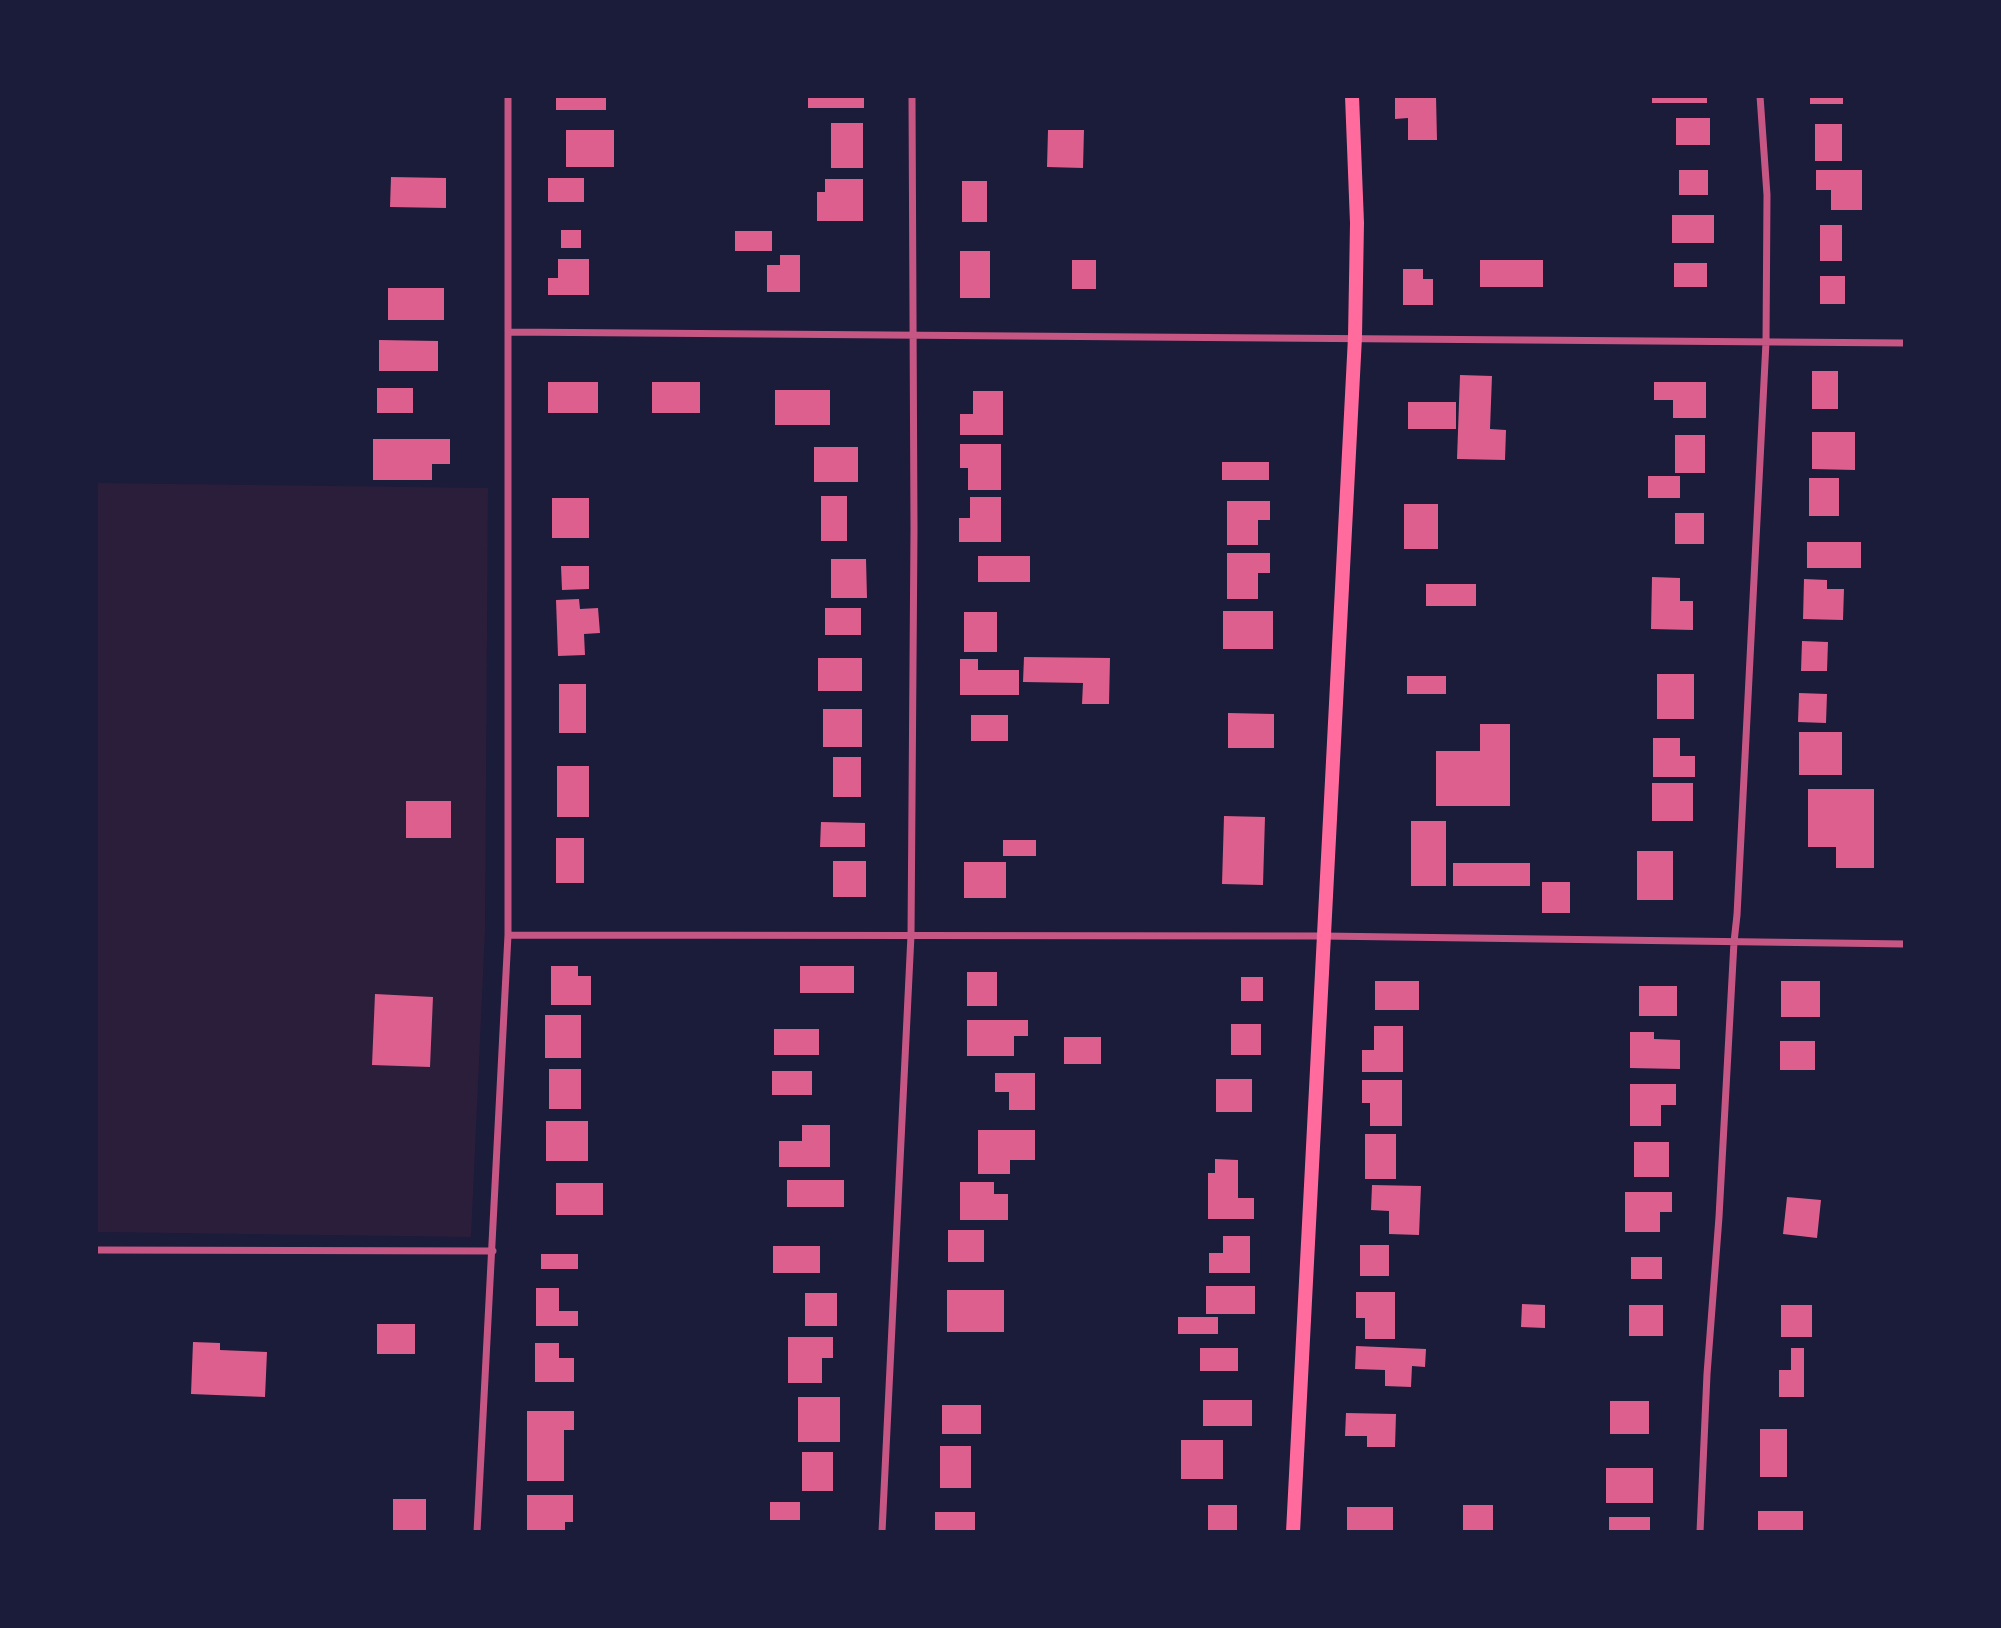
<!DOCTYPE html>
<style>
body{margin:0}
#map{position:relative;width:2001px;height:1628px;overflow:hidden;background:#1b1b3a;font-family:"Noto Sans",sans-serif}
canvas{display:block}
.frame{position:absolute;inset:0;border:98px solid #1b1b3a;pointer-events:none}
</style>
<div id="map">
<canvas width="2001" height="1628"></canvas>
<div class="frame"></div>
</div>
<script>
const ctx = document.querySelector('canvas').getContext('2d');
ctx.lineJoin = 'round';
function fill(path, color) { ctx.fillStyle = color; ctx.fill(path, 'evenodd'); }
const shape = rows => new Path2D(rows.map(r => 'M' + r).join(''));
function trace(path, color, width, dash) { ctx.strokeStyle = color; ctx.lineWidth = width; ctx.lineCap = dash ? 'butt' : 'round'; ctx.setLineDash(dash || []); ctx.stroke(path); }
fill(shape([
 [96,483,488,488,485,931,471,1237,96,1232]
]), '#2a1e3b');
fill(shape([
 [556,96,606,96,606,110,556,110],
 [808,96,864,96,864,108,808,108],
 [1395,96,1436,96,1437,140,1408,140,1408,118,1395,119],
 [1652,96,1707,96,1707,103,1652,103],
 [1810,96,1843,96,1843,104,1810,104],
 [1676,118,1710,118,1710,145,1676,145],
 [831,123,863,123,863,168,831,168],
 [1815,124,1842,124,1842,161,1815,161],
 [566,130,614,130,614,167,566,167],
 [1048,130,1084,130,1083,168,1047,167],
 [1679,170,1708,170,1708,195,1679,195],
 [1816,170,1862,170,1862,210,1831,210,1831,190,1816,190],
 [391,177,446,178,446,208,390,207],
 [548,178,584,178,584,202,548,202],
 [825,179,863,179,863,221,817,221,817,192,825,192],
 [962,181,987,181,987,222,962,222],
 [1672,215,1714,215,1714,243,1672,243],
 [1820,225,1842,225,1842,261,1820,261],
 [561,230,581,230,581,248,561,248],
 [735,231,772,231,772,251,735,251],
 [960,251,990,251,990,298,960,298],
 [780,255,800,255,800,292,767,292,767,265,780,265],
 [558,259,589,259,589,295,548,295,548,278,558,278],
 [1072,260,1096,260,1096,289,1072,289],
 [1480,260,1543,260,1543,287,1480,287],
 [1674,263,1707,263,1707,287,1674,287],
 [1403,269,1423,269,1423,279,1433,279,1433,305,1403,305],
 [1820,276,1845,276,1845,304,1820,304],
 [388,288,444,288,444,320,388,320],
 [379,340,438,341,438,371,379,371],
 [1812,371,1838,371,1838,409,1812,409],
 [1460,375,1492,376,1490,429,1506,430,1505,460,1457,459],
 [548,382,598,382,598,413,548,413],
 [652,382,700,382,700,413,652,413],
 [1654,382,1706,382,1706,418,1673,418,1673,400,1654,400],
 [377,388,413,388,413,413,377,413],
 [775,390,830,390,830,425,775,425],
 [973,391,1003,391,1003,435,960,435,960,414,973,414],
 [1408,402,1456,402,1456,429,1408,429],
 [1812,432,1855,432,1855,470,1812,469],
 [1675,435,1705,435,1705,473,1675,473],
 [373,439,450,439,450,464,432,464,432,480,373,480],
 [960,444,1001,444,1001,490,968,490,968,468,960,468],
 [814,447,858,447,858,482,814,482],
 [1222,462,1269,462,1269,480,1222,480],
 [1648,476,1680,476,1680,498,1648,498],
 [1809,478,1839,478,1839,516,1809,516],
 [821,496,847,496,847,541,821,541],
 [970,497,1001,497,1001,542,959,542,959,518,970,518],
 [552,498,589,498,589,538,552,538],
 [1227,501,1270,501,1270,520,1258,520,1258,545,1227,545],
 [1404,504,1438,504,1438,549,1404,549],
 [1675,513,1704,513,1704,544,1675,544],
 [1807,542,1861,542,1861,568,1807,568],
 [1227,553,1270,553,1270,573,1258,573,1258,599,1227,599],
 [978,556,1030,556,1030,582,978,582],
 [831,559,866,559,867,598,831,598],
 [561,566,589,566,589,589,562,590],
 [1652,577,1680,578,1680,601,1693,601,1693,630,1651,629],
 [1804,579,1827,580,1827,589,1844,589,1843,620,1803,619],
 [1426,584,1476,584,1476,606,1426,606],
 [579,599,580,609,598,608,600,633,584,634,585,655,558,656,556,600],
 [825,608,861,608,861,635,825,635],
 [1223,611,1273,611,1273,649,1223,649],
 [964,612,997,612,997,652,964,652],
 [1802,641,1828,642,1827,671,1801,671],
 [1024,657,1110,658,1109,704,1082,704,1083,683,1023,682],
 [818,658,862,658,862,691,818,691],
 [960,659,978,659,978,670,1019,670,1019,695,960,695],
 [1657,674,1694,674,1694,719,1657,719],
 [1407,676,1446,676,1446,694,1407,694],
 [559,684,586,684,586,733,559,733],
 [1799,693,1827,694,1826,723,1798,722],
 [823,709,862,709,862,747,823,747],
 [1228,713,1274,714,1274,748,1228,748],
 [971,715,1008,715,1008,741,971,741],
 [1480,724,1510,724,1510,806,1436,806,1436,751,1480,751],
 [1799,732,1842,732,1842,775,1799,775],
 [1653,738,1680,738,1680,756,1695,756,1695,777,1653,777],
 [833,757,861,757,861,797,833,797],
 [557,766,589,766,589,817,557,817],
 [1652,783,1693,783,1693,821,1652,821],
 [1808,789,1874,789,1874,868,1836,868,1836,847,1808,847],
 [406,801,451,801,451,838,406,838],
 [1224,816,1265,817,1263,885,1222,884],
 [1411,821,1446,821,1446,886,1411,886],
 [821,822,865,823,865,847,820,847],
 [556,838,584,838,584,883,556,883],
 [1003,840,1036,840,1036,856,1003,856],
 [1637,851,1673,851,1673,900,1637,900],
 [833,861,866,861,866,897,833,897],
 [964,862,1006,862,1006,898,964,898],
 [1453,863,1530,863,1530,886,1453,886],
 [1542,882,1570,882,1570,913,1542,913],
 [551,966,578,966,578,976,591,976,591,1005,551,1005],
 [800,966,854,966,854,993,800,993],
 [967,972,997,972,997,1006,967,1006],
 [1241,977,1263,977,1263,1001,1241,1001],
 [1375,981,1419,981,1419,1010,1375,1010],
 [1781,981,1820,981,1820,1017,1781,1017],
 [1639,986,1677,986,1677,1016,1639,1016],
 [375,994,433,997,430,1067,372,1065],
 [545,1015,581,1015,581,1058,545,1058],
 [967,1020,1028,1020,1028,1036,1014,1036,1014,1056,967,1056],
 [1231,1024,1261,1024,1261,1055,1231,1055],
 [1374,1026,1403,1026,1403,1072,1362,1072,1362,1050,1374,1050],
 [774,1029,819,1029,819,1055,774,1055],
 [1630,1032,1654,1032,1654,1039,1680,1040,1680,1069,1630,1068],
 [1064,1037,1101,1037,1101,1064,1064,1064],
 [1780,1041,1815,1041,1815,1070,1780,1070],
 [549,1069,581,1069,581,1109,549,1109],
 [772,1071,812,1071,812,1095,772,1095],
 [995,1073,1035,1073,1035,1110,1009,1110,1009,1092,995,1092],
 [1216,1079,1252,1079,1252,1112,1216,1112],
 [1362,1080,1402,1080,1402,1126,1370,1126,1370,1103,1362,1103],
 [1630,1084,1676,1084,1676,1105,1661,1105,1661,1126,1630,1126],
 [546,1121,588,1121,588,1161,546,1161],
 [802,1125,830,1125,830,1167,779,1167,779,1141,802,1141],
 [978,1130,1035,1130,1035,1160,1010,1160,1010,1174,978,1174],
 [1365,1134,1396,1134,1396,1179,1365,1179],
 [1634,1142,1669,1142,1669,1177,1634,1177],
 [1215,1159,1238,1160,1238,1198,1254,1198,1254,1219,1208,1219,1208,1173,1215,1173],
 [787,1180,844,1180,844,1207,787,1207],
 [960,1182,994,1182,994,1194,1008,1194,1008,1220,960,1220],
 [556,1183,603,1183,603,1215,556,1215],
 [1372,1185,1421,1186,1419,1235,1389,1234,1389,1211,1371,1210],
 [1625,1192,1672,1192,1672,1212,1660,1212,1660,1232,1625,1232],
 [1787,1197,1821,1200,1817,1238,1783,1234],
 [948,1230,984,1230,984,1262,948,1262],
 [1223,1236,1250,1236,1250,1273,1209,1273,1209,1253,1223,1253],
 [1360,1245,1389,1245,1389,1276,1360,1276],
 [773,1246,820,1246,820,1273,773,1273],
 [541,1254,578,1254,578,1269,541,1269],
 [1631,1257,1662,1257,1662,1279,1631,1279],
 [1206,1286,1255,1286,1255,1314,1206,1314],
 [536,1288,559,1288,559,1311,578,1311,578,1326,536,1326],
 [947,1290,1004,1290,1004,1332,947,1332],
 [1356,1292,1395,1292,1395,1339,1365,1339,1365,1318,1356,1318],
 [805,1293,837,1293,837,1326,805,1326],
 [1522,1304,1545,1305,1545,1328,1521,1327],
 [1629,1305,1663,1305,1663,1336,1629,1336],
 [1781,1305,1812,1305,1812,1337,1781,1337],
 [1178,1317,1218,1317,1218,1334,1178,1334],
 [377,1324,415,1324,415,1354,377,1354],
 [788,1337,833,1337,833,1358,822,1358,822,1383,788,1383],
 [193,1342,220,1343,220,1350,267,1352,265,1397,191,1394],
 [535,1343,559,1343,559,1358,574,1358,574,1382,535,1382],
 [1356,1346,1426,1349,1425,1367,1412,1366,1411,1387,1385,1386,1385,1370,1355,1369],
 [1200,1348,1238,1348,1238,1371,1200,1371],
 [1791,1348,1804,1348,1804,1397,1779,1397,1779,1370,1791,1370],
 [798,1397,840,1397,840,1442,798,1442],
 [1203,1400,1252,1400,1252,1426,1203,1426],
 [1610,1401,1649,1401,1649,1434,1610,1434],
 [942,1405,981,1405,981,1434,942,1434],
 [527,1411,574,1411,574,1430,564,1430,564,1481,527,1481],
 [1346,1413,1396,1414,1395,1447,1367,1447,1367,1436,1345,1436],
 [1760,1429,1787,1429,1787,1477,1760,1477],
 [1181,1440,1223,1440,1223,1479,1181,1479],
 [940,1446,971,1446,971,1488,940,1488],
 [802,1452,833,1452,833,1491,802,1491],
 [1606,1468,1653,1468,1653,1503,1606,1503],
 [527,1495,573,1495,573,1522,565,1522,565,1532,527,1532],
 [393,1499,426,1499,426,1532,393,1532],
 [770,1502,800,1502,800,1520,770,1520],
 [1208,1505,1237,1505,1237,1532,1208,1532],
 [1463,1505,1493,1505,1493,1532,1463,1532],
 [1347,1507,1393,1507,1393,1532,1347,1532],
 [1758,1511,1803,1511,1803,1532,1758,1532],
 [935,1512,975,1512,975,1532,935,1532],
 [1609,1517,1650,1517,1650,1532,1609,1532]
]), '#dd5f8e');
trace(shape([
 [508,332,1905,343],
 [508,935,1323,936,1905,944],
 [96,1250,493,1251],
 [477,1532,508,935,508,96],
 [882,1532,911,935,914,529,912,96],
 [1700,1532,1707,1374,1719,1217,1734,942,1737,915,1766,342,1767,195,1760,96]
]), '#c65784', 7);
trace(shape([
 [1293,1532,1355,337,1357,223,1352,96]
]), '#ff6b9d', 14);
</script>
